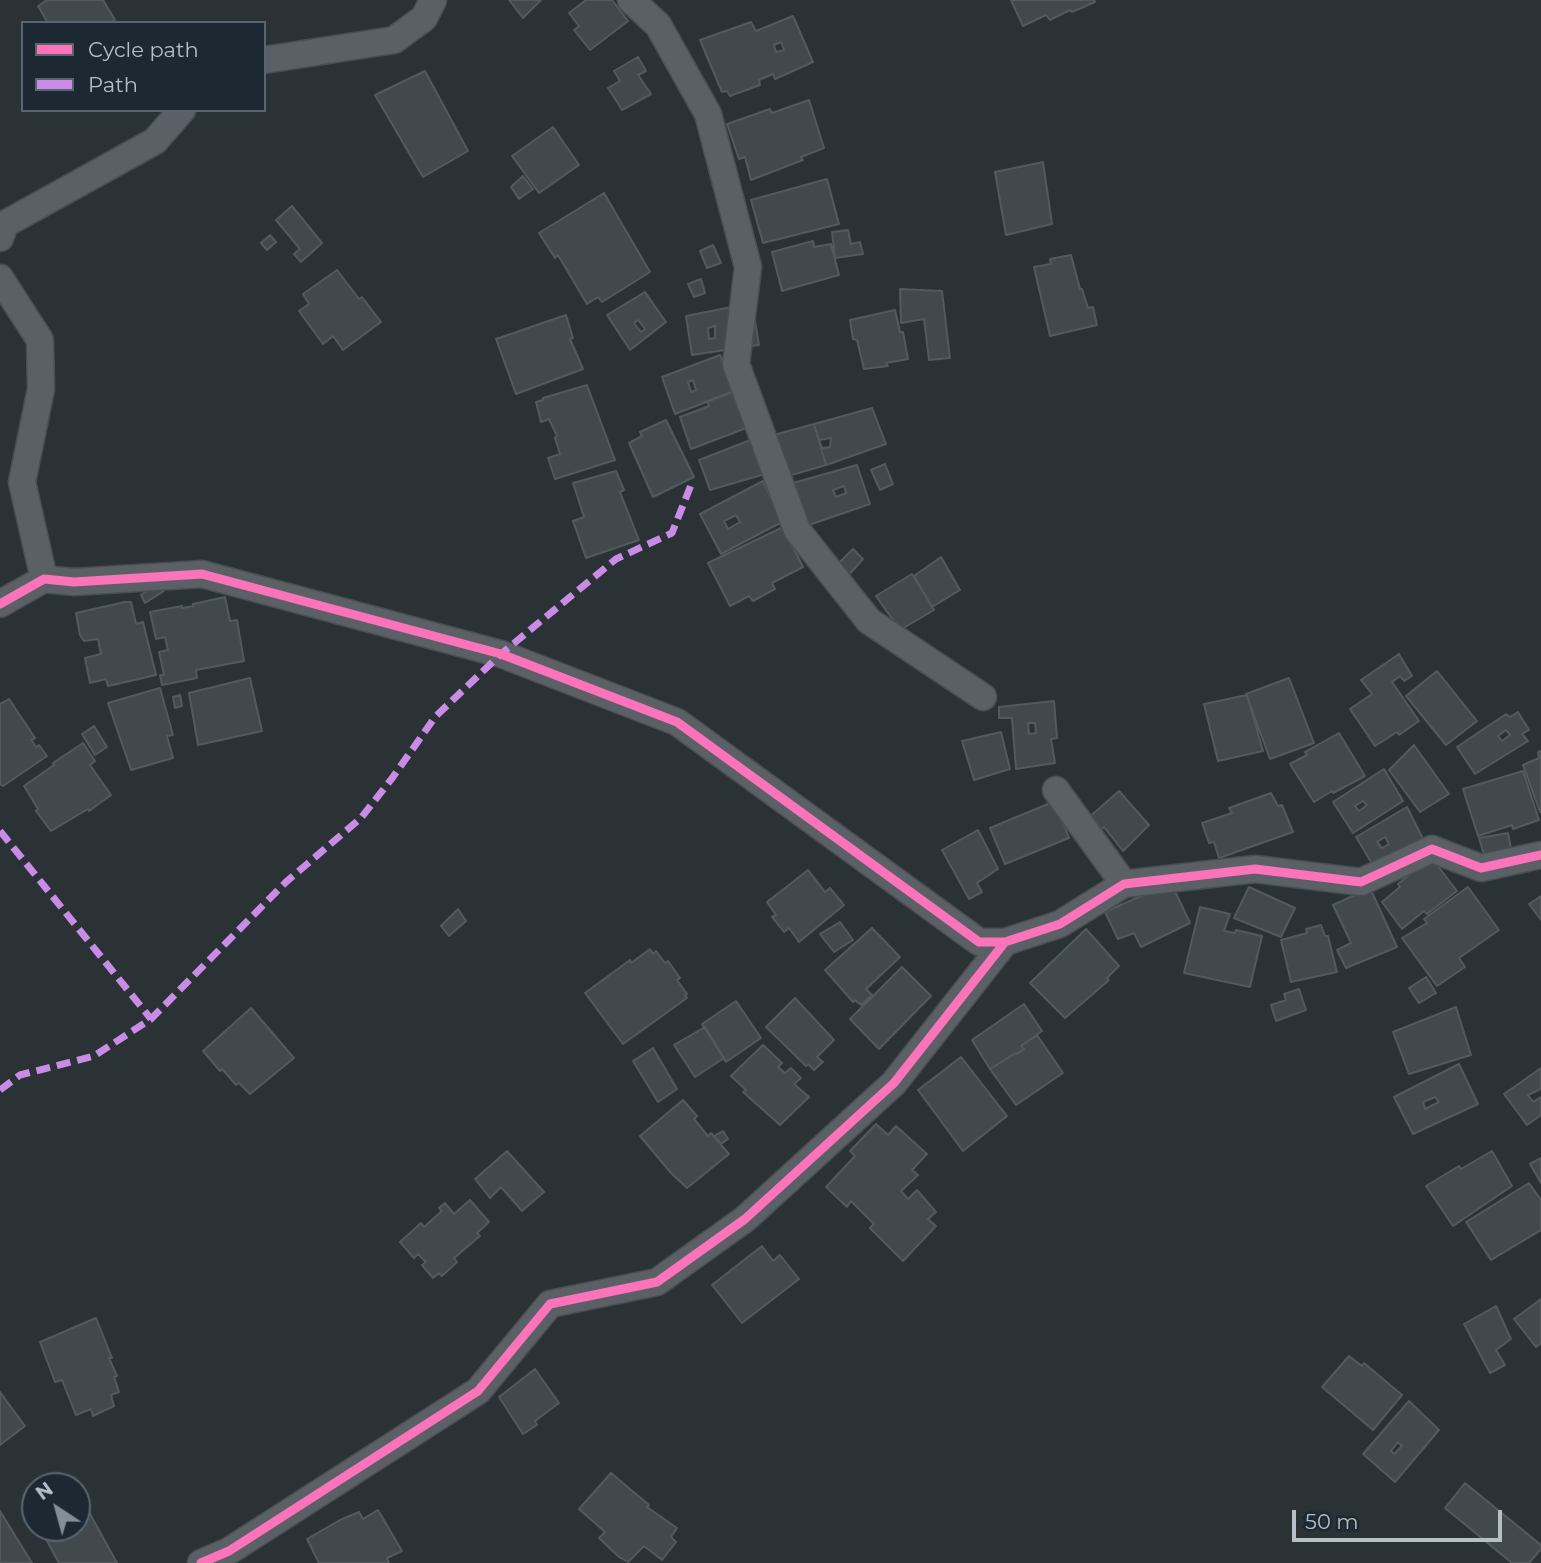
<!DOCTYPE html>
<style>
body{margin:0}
#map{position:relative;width:1541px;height:1563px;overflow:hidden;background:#2a3236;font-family:Montserrat,sans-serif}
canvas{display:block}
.legend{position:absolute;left:21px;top:21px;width:245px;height:91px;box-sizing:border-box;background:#1d2932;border:2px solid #59656e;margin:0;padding:9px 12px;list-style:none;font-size:21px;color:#b4bfc8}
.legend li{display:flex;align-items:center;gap:14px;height:35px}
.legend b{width:35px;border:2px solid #59656e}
.north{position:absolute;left:21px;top:1472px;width:70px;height:70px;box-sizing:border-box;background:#1d2932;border:2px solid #59656e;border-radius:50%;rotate:324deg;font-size:19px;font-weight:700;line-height:28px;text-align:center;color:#b4bfc8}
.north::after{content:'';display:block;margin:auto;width:24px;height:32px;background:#848e95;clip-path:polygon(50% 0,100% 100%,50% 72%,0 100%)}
.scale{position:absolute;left:1292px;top:1510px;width:210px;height:32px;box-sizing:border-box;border:4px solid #b4bfc8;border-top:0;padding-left:9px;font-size:21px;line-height:24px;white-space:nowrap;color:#b4bfc8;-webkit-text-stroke:5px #1d2932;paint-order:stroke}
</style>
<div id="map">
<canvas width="1541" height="1563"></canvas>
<ul class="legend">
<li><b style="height:9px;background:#fb73b8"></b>Cycle path</li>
<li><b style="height:9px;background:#ca8be6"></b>Path</li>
</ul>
<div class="north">N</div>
<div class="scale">50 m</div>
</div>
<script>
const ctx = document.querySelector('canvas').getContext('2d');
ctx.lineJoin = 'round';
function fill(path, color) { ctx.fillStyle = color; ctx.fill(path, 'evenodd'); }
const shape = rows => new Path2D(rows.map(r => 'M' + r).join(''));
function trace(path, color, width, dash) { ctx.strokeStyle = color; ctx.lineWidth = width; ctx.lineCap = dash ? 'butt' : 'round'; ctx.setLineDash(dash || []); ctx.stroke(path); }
const building = shape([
 [47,0,103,0,115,20,110,23,48,23,38,6,47,0],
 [509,0,541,0,523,18,509,0],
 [586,0,612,0,628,21,590,50,574,30,579,26,569,13,586,0],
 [1011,0,1094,0,1095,2,1072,12,1070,10,1050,20,1046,15,1023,26,1011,0],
 [793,16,813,62,775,79,773,74,759,80,760,85,730,96,727,91,722,92,700,40,751,22,756,31,793,16],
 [781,42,784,50,776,52,774,45,781,42],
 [638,57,646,71,638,75,651,94,622,110,608,88,620,81,614,71,638,57],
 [425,71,468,151,423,177,375,95,425,71],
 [809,100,824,148,801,157,803,160,751,180,745,157,739,159,727,124,770,109,772,113,809,100],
 [553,127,579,165,539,193,512,156,553,127],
 [1043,162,1052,224,1006,235,995,172,1043,162],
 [523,176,533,189,519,199,511,187,523,176],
 [827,179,839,224,763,243,751,200,827,179],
 [604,193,650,272,602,302,598,297,587,304,558,255,555,258,539,233,604,193],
 [292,206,322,243,301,262,294,254,300,249,276,220,292,206],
 [848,230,851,244,860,242,863,254,835,258,832,232,848,230],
 [270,235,276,242,267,250,261,243,270,235],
 [813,241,814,247,831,244,839,275,782,291,772,252,813,241],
 [713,245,721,263,707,268,700,251,713,245],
 [1071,255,1080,289,1082,289,1088,308,1093,307,1097,325,1050,336,1034,267,1051,264,1050,259,1071,255],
 [337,270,359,299,362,297,381,322,343,350,333,336,323,344,299,311,309,304,303,294,337,270],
 [701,279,705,293,694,297,688,284,701,279],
 [900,289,942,291,950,358,929,360,924,319,901,323,900,289],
 [645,292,666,322,630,350,607,315,645,292],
 [638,320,645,329,641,332,634,323,638,320],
 [752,303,759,345,692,355,686,316,752,303],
 [715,326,715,338,709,339,708,328,715,326],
 [895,310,900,332,903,332,908,359,886,363,888,366,864,369,857,340,853,339,850,320,895,310],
 [566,315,573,338,570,339,583,369,516,394,496,339,566,315],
 [720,355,735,391,675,414,662,377,720,355],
 [693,380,696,390,691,392,688,382,693,380],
 [587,385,615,460,555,479,548,458,560,454,555,438,557,436,549,419,541,422,536,402,543,400,543,398,587,385],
 [735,391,749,427,691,449,680,417,709,406,707,401,735,391],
 [872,408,886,444,826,465,814,424,872,408],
 [831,438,830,447,822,448,819,440,831,438],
 [666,420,694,477,653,497,629,443,642,436,640,432,666,420],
 [814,424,826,465,788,476,774,435,814,424],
 [753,439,765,474,710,490,699,460,753,439],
 [885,464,893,484,880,490,871,470,885,464],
 [857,465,870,504,809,525,793,483,857,465],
 [844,486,846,493,836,497,833,490,844,486],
 [616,471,624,490,620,492,639,540,586,558,573,521,584,517,573,483,616,471],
 [763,481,782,522,721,554,700,514,763,481],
 [736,515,740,522,728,529,724,521,736,515],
 [783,527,803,567,772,583,775,589,753,601,749,596,730,606,708,563,783,527],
 [853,549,863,559,847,577,837,565,853,549],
 [941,557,960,590,932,607,914,576,941,557],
 [912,574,934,610,900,630,876,596,912,574],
 [159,582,164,591,145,603,141,595,159,582],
 [225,597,230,621,237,620,244,661,196,670,197,678,162,685,160,675,164,675,159,652,168,650,165,637,156,639,150,612,182,606,182,608,194,606,193,604,225,597],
 [125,602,131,602,136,624,143,622,156,675,108,686,106,679,90,683,85,658,101,654,98,639,84,641,80,635,76,613,125,602],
 [1399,654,1412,676,1404,681,1400,676,1392,682,1419,721,1399,735,1397,732,1375,746,1350,709,1372,694,1361,680,1399,654],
 [1437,671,1477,721,1446,745,1406,696,1437,671],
 [250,678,262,731,198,745,189,693,250,678],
 [1289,678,1314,743,1270,759,1246,694,1289,678],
 [160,688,173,735,167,736,173,758,131,770,108,703,160,688],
 [180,695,182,706,175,708,173,697,180,695],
 [1247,695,1263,751,1218,761,1204,704,1247,695],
 [9,699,35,738,31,740,36,747,39,745,47,756,3,786,0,784,0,704,9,699],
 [1054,701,1057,738,1051,739,1055,763,1016,769,1012,718,999,718,999,707,1054,701],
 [1028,723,1035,723,1036,733,1029,734,1028,723],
 [1518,712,1529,730,1522,734,1528,741,1475,774,1457,747,1506,714,1510,717,1518,712],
 [1506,730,1510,735,1502,741,1498,736,1506,730],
 [94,726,107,747,95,755,82,734,94,726],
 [1001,732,1010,769,974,780,962,741,1001,732],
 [1339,733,1365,776,1333,793,1332,791,1314,802,1290,764,1307,755,1305,752,1339,733],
 [83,743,95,761,90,765,111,795,89,811,88,809,51,831,36,811,38,809,24,786,54,765,53,763,83,743],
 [1414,745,1449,794,1420,812,1389,770,1414,745],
 [1541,751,1541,812,1540,812,1523,765,1539,758,1538,752,1541,751],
 [1384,769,1403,801,1353,833,1333,802,1384,769],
 [1363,801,1367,805,1359,811,1355,806,1363,801],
 [1523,771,1539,820,1513,829,1512,825,1478,836,1463,789,1523,771],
 [1119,791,1149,825,1123,851,1104,827,1099,832,1086,820,1119,791],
 [1271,793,1278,806,1282,805,1293,832,1219,858,1214,842,1209,843,1202,823,1232,813,1229,808,1271,793],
 [1055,801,1069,838,1005,864,990,828,1055,801],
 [1407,807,1424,841,1376,870,1356,837,1407,807],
 [1385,837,1389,844,1382,848,1377,842,1385,837],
 [978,830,998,869,977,883,982,892,969,899,942,850,978,830],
 [1508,833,1512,854,1485,858,1479,838,1508,833],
 [1431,857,1457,891,1427,914,1424,911,1402,929,1382,902,1400,887,1398,884,1431,857],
 [808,870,825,892,830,888,844,905,799,942,789,928,784,932,772,917,776,915,767,902,808,870],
 [1173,887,1190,923,1141,947,1134,933,1118,939,1105,912,1159,888,1173,887],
 [1249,887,1295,908,1281,937,1234,918,1249,887],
 [1468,887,1499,930,1459,958,1465,967,1437,986,1402,938,1427,923,1424,919,1468,887],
 [1370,888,1397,947,1346,968,1337,950,1351,943,1333,905,1370,888],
 [1541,896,1541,920,1529,904,1541,896],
 [1200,907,1230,914,1224,931,1235,933,1236,930,1262,936,1250,987,1184,973,1200,907],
 [458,909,466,921,449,936,441,926,458,909],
 [840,922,853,940,834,952,820,934,840,922],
 [1321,925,1325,936,1328,936,1337,972,1291,982,1281,940,1307,933,1306,929,1321,925],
 [872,928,900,957,866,989,872,995,861,1005,855,1000,853,1002,825,970,872,928],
 [1086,929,1119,966,1107,978,1109,980,1065,1018,1030,983,1086,929],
 [650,949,653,954,656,951,665,963,668,961,680,978,677,980,687,994,685,996,687,998,623,1044,585,993,630,960,631,963,650,949],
 [902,967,931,996,879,1049,850,1019,902,967],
 [1426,977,1436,993,1419,1003,1409,988,1426,977],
 [1299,989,1306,1010,1276,1021,1271,1005,1286,1000,1284,994,1299,989],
 [795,998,834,1040,817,1057,823,1062,814,1070,808,1064,806,1066,766,1027,795,998],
 [736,1001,761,1038,726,1062,702,1024,736,1001],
 [1024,1004,1042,1031,1021,1046,1024,1049,1017,1054,1016,1053,990,1069,972,1040,1024,1004],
 [1456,1007,1471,1055,1409,1074,1393,1032,1456,1007],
 [251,1008,294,1058,250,1094,239,1083,236,1085,222,1069,220,1071,203,1051,251,1008],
 [705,1027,724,1058,695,1077,674,1045,705,1027],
 [1037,1035,1063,1073,1016,1105,990,1069,1016,1053,1017,1054,1024,1049,1021,1046,1037,1035],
 [763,1045,782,1063,778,1067,785,1073,791,1068,801,1078,794,1084,809,1097,780,1125,743,1092,746,1090,731,1076,763,1045],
 [653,1048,677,1089,658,1102,633,1061,653,1048],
 [961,1057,1007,1116,963,1151,918,1090,961,1057],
 [1459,1064,1478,1104,1413,1134,1394,1097,1459,1064],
 [1435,1097,1439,1102,1425,1109,1423,1102,1435,1097],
 [1541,1068,1541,1089,1528,1095,1533,1102,1541,1097,1541,1115,1527,1125,1504,1094,1541,1068],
 [683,1100,697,1116,694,1119,708,1136,711,1133,729,1154,687,1188,671,1173,640,1136,683,1100],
 [876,1124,888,1135,896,1126,927,1154,912,1170,918,1175,901,1191,908,1199,917,1190,936,1212,928,1219,936,1226,903,1261,870,1228,874,1224,851,1201,847,1207,826,1187,855,1156,850,1151,876,1124],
 [723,1131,728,1139,721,1144,714,1136,723,1131],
 [507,1151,544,1192,522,1211,501,1187,490,1198,475,1179,507,1151],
 [1492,1151,1512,1186,1453,1226,1426,1186,1459,1166,1461,1169,1492,1151],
 [1541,1158,1541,1183,1530,1164,1541,1158],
 [1529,1183,1541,1200,1541,1230,1491,1260,1466,1222,1529,1183],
 [470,1200,489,1222,477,1233,480,1236,454,1258,457,1262,442,1276,439,1273,433,1278,422,1265,426,1262,418,1254,414,1258,400,1242,421,1223,424,1227,442,1211,439,1208,445,1203,454,1214,470,1200],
 [762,1246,773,1261,780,1255,799,1279,742,1323,712,1285,762,1246],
 [1541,1299,1541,1343,1536,1347,1514,1319,1541,1299],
 [1496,1306,1511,1339,1496,1350,1505,1365,1490,1373,1464,1324,1496,1306],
 [96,1318,112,1358,109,1358,117,1376,114,1377,119,1392,111,1395,114,1406,93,1416,91,1409,76,1415,62,1380,55,1382,40,1342,96,1318],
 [1349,1356,1362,1366,1364,1363,1402,1395,1373,1430,1322,1387,1349,1356],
 [535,1369,559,1403,535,1421,537,1425,523,1434,499,1397,535,1369],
 [0,1392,25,1426,0,1445,0,1392],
 [1409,1401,1439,1430,1395,1482,1363,1454,1409,1401],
 [1398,1442,1402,1446,1394,1454,1391,1451,1398,1442],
 [611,1473,649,1505,647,1507,677,1528,671,1537,676,1542,662,1560,644,1546,628,1562,619,1557,599,1538,605,1532,579,1509,611,1473],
 [1465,1483,1541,1545,1541,1549,1529,1563,1512,1563,1445,1508,1465,1483],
 [77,1492,78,1492,117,1563,59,1563,40,1528,77,1528,77,1492],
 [378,1510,402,1551,387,1558,389,1563,319,1563,307,1539,340,1520,359,1512,363,1519,378,1510],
 [0,1511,32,1563,0,1563,0,1511]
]);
fill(building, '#42494d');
trace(building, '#525a5e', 2);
const minor = shape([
 [631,0,658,25,708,114,748,267,736,364,797,530,869,621,983,697],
 [264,60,394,40,424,18,433,0],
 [0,238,5,224,155,141,182,110],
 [0,278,40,340,41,389,22,482,44,579],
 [0,604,44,579,74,582,202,574,501,654,677,722,979,942,1005,942,1060,924,1124,884,1255,869,1361,882,1432,849,1481,868,1541,855],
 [1056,790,1124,884],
 [201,1563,229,1551,478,1391,550,1304,657,1282,745,1219,894,1083,1005,942]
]);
trace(minor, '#484e51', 29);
trace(minor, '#5a6065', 26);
trace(shape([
 [0,831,151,1019],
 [0,1090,20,1075,94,1056,151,1019,286,882,361,818,393,777,435,717,501,654,616,559,672,533,691,485]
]), '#ca8be6', 7, [14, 7]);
trace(shape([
 [0,604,44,579,74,582,202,574,501,654,677,722,979,942,1005,942,1060,924,1124,884,1255,869,1361,882,1432,849,1481,868,1541,855],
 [201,1563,229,1551,478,1391,550,1304,657,1282,745,1219,894,1083,1005,942]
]), '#fb73b8', 9);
</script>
